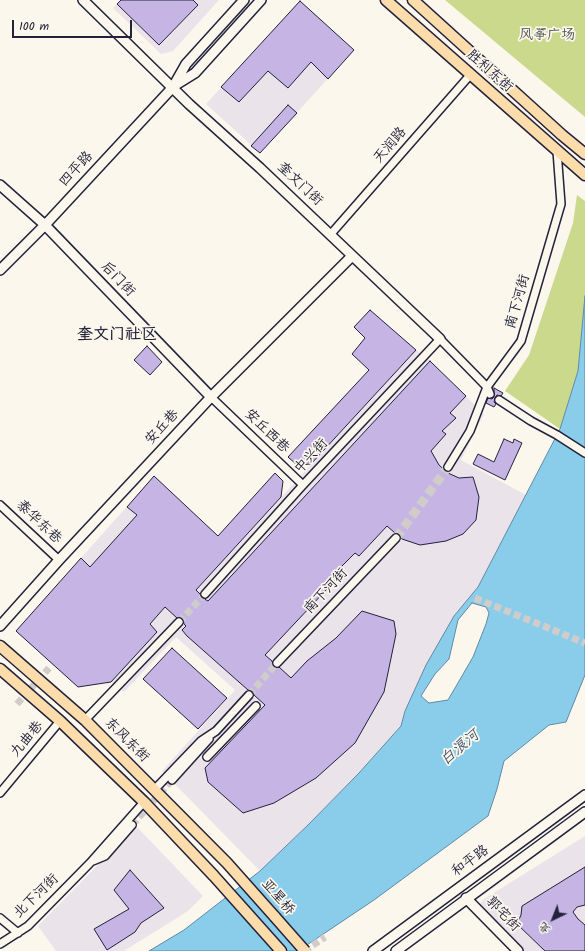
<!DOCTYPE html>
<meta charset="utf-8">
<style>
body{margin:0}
#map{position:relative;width:585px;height:951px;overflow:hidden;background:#fbf7ec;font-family:Kalam,"LXGW WenKai TC",sans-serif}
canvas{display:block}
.north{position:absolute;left:533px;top:899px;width:40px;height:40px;-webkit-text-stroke:3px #fbf7ec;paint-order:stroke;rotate:223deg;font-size:11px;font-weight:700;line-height:16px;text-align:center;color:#22223b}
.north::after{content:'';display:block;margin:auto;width:14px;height:18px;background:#22223b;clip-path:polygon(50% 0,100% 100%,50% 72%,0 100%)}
.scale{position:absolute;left:12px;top:20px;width:120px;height:18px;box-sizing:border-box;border:2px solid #22223b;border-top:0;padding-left:5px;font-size:12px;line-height:14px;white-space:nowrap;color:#22223b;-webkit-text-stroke:3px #fbf7ec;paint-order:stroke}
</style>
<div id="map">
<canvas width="585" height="951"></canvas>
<div class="north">北</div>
<div class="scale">100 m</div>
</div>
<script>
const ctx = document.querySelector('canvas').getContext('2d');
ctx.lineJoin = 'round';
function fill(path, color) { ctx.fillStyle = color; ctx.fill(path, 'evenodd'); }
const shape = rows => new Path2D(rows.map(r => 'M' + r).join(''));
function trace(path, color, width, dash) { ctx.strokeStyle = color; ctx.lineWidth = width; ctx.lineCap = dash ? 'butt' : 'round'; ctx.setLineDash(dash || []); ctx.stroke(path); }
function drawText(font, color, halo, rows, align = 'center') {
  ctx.font = font + ' Kalam,"LXGW WenKai TC",sans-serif'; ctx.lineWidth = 3.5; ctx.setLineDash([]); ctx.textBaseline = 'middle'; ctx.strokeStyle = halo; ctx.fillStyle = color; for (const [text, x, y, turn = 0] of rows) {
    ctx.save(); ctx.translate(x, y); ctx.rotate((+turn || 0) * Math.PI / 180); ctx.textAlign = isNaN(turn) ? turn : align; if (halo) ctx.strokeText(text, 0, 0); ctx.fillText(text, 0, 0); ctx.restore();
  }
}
fill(shape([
 [121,0,219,0,173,51,161,54,113,8],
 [300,1,354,50,260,153,206,104],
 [416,350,430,361,484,414,461,460,526,495,478,587,454,616,405,711,401,726,359,773,309,824,260,871,162,771,235,690,176,637,124,692,111,682,78,687,16,631,154,476,233,550],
 [136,826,203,896,188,911,124,951,56,951,38,926],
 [585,836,585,951,523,951,478,906,484,899]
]), '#ebe3ea');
fill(shape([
 [445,0,585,0,585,117],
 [577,195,585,201,585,296,578,371,560,429,505,391,529,355,573,223]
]), '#cbd98d');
const water = shape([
 [585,296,585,675,566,722,549,725,504,761,497,789,488,816,374,900,298,951,149,951,184,930,260,871,309,824,359,773,401,726,405,711,426,665,454,616,478,587,560,429,578,371,585,296],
 [472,603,486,607,489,613,486,624,473,657,448,700,429,703,421,696,435,674,449,659,458,620,472,603]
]);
fill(water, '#8acdeb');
trace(water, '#6089a5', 1);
const building = shape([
 [121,0,193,0,198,5,159,45,117,4,121,0],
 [300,1,354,50,328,79,311,62,288,88,268,71,239,102,221,87,300,1],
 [288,105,297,113,260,153,251,146,288,105],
 [370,310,416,350,311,464,297,465,288,457,369,370,352,354,365,338,354,327,370,310],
 [147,346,162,362,150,375,134,360,147,346],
 [430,361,466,396,450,413,456,418,442,431,446,434,431,451,439,465,448,473,459,478,473,477,479,497,476,520,463,534,446,541,420,545,402,539,399,534,395,533,387,526,359,556,355,553,339,569,342,573,265,655,272,661,274,667,279,667,291,678,307,661,336,638,362,611,394,621,396,634,384,692,355,743,316,778,274,803,243,813,208,782,205,768,265,705,254,695,252,691,248,690,187,636,182,630,186,626,184,624,183,619,180,617,177,618,165,607,150,624,157,632,111,682,78,687,16,631,81,558,90,567,137,515,127,507,154,476,218,536,275,473,283,481,281,497,196,590,200,594,201,597,208,601,430,361],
 [494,388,503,393,501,396,497,395,495,398,494,402,496,404,494,407,486,403,488,398,492,399,494,397,494,388],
 [504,439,513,443,514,439,522,443,505,480,473,464,478,454,494,462,504,439],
 [172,648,227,698,198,729,143,679,172,648],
 [585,867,585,905,577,907,573,912,578,919,585,925,585,951,545,951,517,924,521,915,522,906,585,867],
 [130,870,164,908,141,923,135,932,107,950,94,929,129,909,114,890,130,870]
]);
fill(building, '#c6b4e5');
trace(building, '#22223b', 1);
trace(shape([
 [475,598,585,643],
 [179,622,205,594],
 [249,695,277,663],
 [17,704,49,668],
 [132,825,172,780],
 [304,951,325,937]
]), '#d0ccc9', 7, [7, 3.5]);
trace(shape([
 [396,538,448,467]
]), '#d0ccc9', 9, [9, 4.5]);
const street = shape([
 [330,235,471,74],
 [211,397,303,485],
 [499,400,531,421,557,435,585,453],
 [448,467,470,431,487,387,521,341,561,204,557,151],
 [0,505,59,560],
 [205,594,303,485,440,339,487,387,490,394],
 [277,663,396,538],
 [85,720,179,622],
 [207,757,256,706],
 [172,780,209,739],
 [155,789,201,741,216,731,249,695],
 [0,793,60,721],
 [93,861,105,856,132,825],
 [0,918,18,933],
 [0,944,28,926,90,863,144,802]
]);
const secondary = shape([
 [83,0,189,104,260,168,440,339],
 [174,86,195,73,261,0],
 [0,185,45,225,211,397],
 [0,270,45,225,173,87,186,64,244,0],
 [0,626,59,560,211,397,352,256],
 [466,898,518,951],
 [373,951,585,795],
 [396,951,585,812]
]);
const primary = shape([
 [386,0,585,175],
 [413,0,562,135,585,154],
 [0,646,85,720,227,863,275,917],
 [0,669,60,721,144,802,214,876,281,951]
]);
trace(street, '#22223b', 10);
trace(secondary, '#22223b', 12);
trace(primary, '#22223b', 13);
trace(street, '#fbf7ec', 7);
trace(secondary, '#fbf7ec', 9);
trace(primary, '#fddcac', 10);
const primaryBridge = shape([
 [275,917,305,951]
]);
trace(primaryBridge, '#22223b', 13, []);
trace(primaryBridge, '#fddcac', 10);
drawText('14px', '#555954', '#fbf7ec', [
 ["风筝广场",547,37]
]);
drawText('14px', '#22223b', '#fbf7ec', [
 ["胜利东街",489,72,41],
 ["天润路",391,146,-49],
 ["四平路",77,170,-47],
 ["奎文门街",299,185,43],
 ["后门街",117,280,46],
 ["南下河街",519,302,-74],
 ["安丘巷",163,428,-47],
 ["安丘西巷",266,432,44],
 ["中兴街",312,457,-47],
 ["泰华东巷",38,523,43],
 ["南下河街",327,592,-47],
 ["九曲巷",28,740,-50],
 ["东风东街",126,741,45],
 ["和平路",471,862,-36],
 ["北下河街",37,897,-44],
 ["亚星桥",277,898,49],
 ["郭宅街",502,915,46]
]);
drawText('italic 15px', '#415570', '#fbf7ec', [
 ["白浪河",461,749,-40]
]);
drawText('bold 16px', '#22223b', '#fbf7ec', [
 ["奎文门社区",117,336]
]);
</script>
